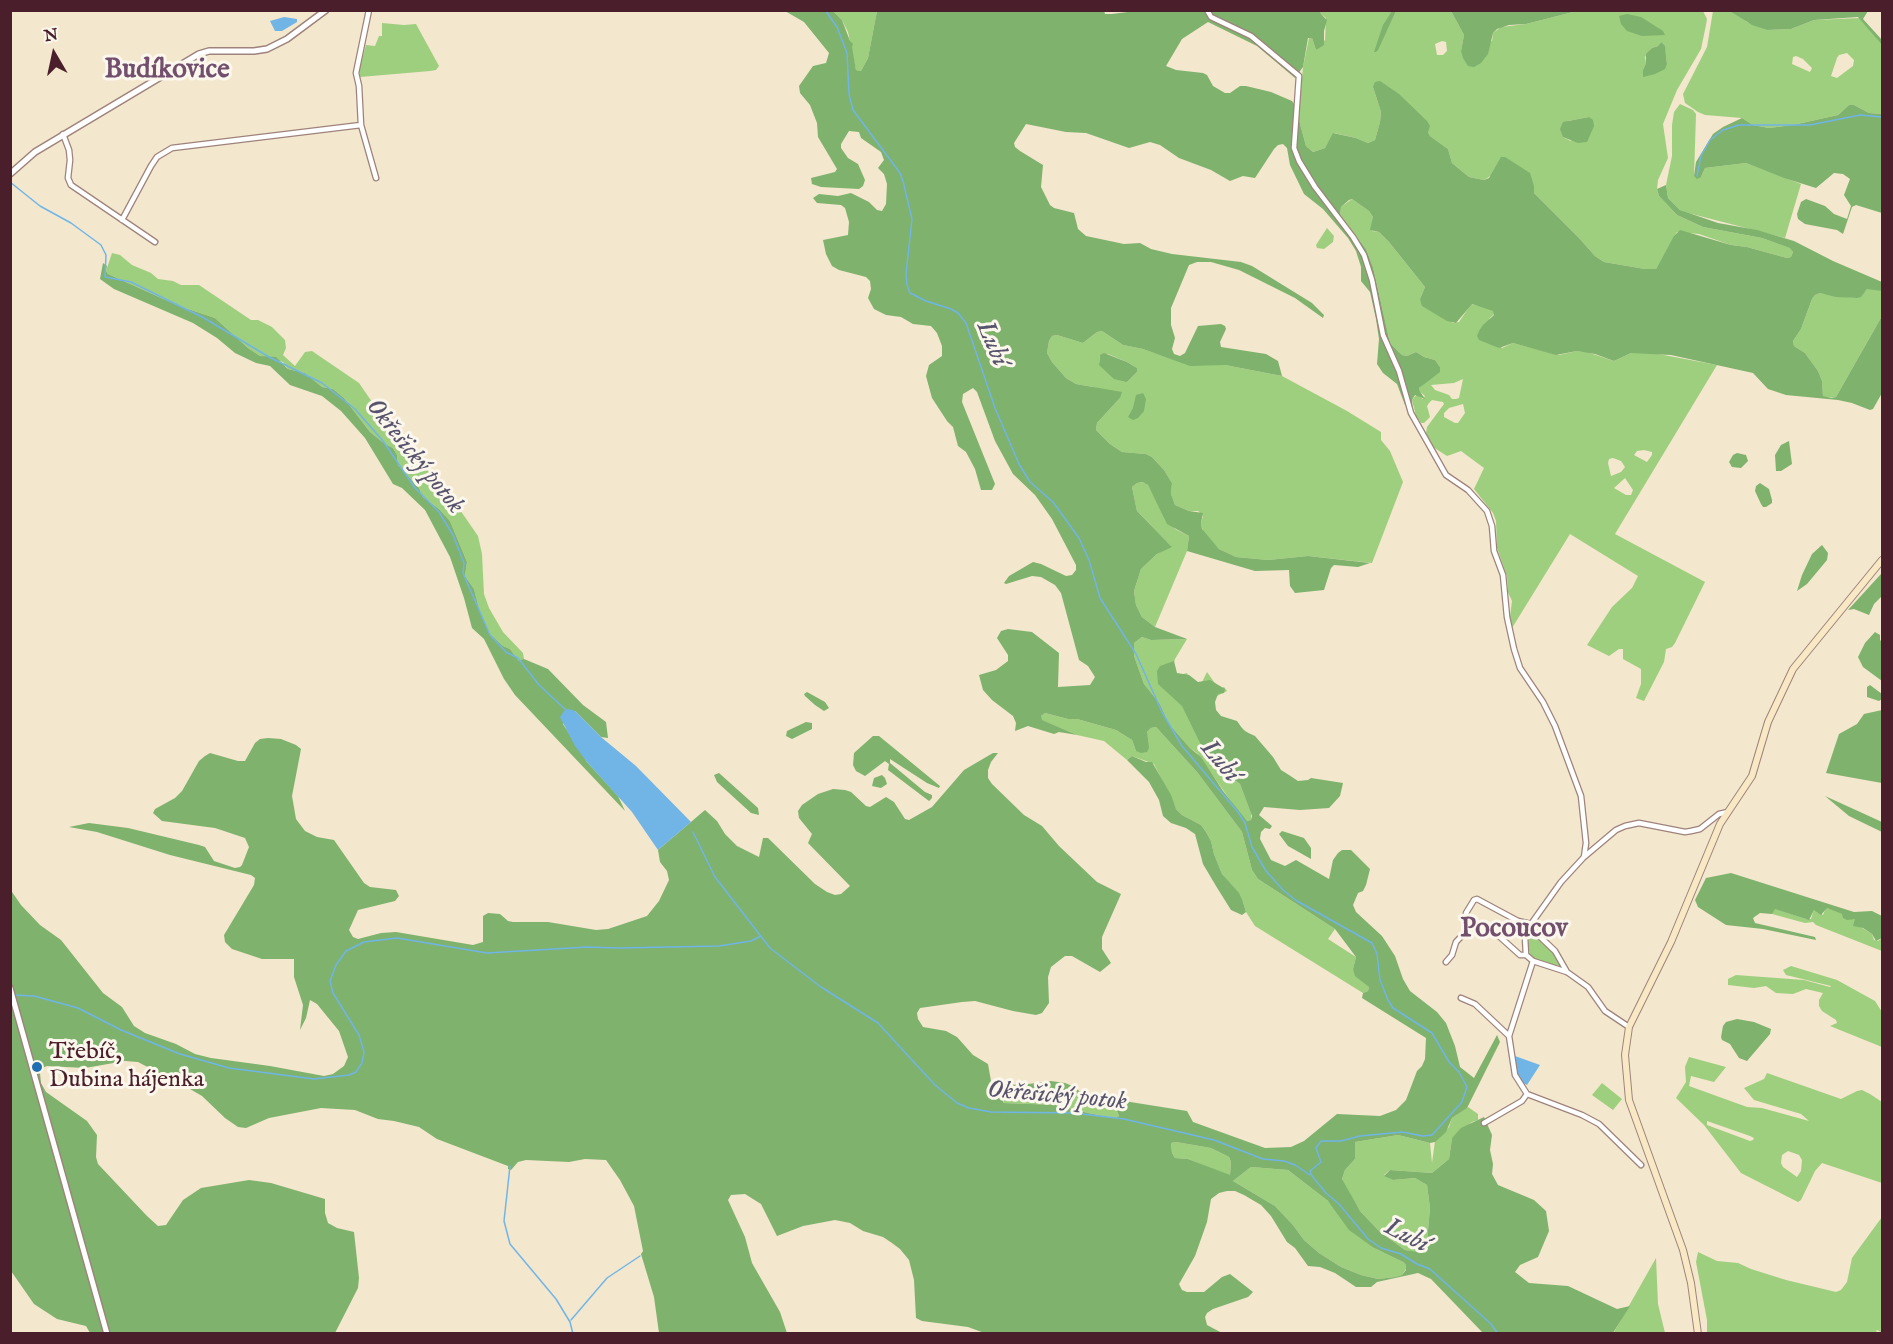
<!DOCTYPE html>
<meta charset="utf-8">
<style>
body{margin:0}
#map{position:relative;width:1893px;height:1344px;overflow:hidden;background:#f3e7cd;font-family:"IM FELL English",serif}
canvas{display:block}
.frame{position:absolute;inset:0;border:12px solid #4a1f2b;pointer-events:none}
.north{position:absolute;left:24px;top:24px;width:60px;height:60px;-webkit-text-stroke:4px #fbf7ec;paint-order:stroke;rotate:351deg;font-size:16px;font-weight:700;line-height:24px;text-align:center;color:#4a1f2b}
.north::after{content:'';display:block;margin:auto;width:21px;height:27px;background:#4a1f2b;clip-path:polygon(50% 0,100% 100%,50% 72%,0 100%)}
</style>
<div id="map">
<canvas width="1893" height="1344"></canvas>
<div class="frame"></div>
<div class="north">N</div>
</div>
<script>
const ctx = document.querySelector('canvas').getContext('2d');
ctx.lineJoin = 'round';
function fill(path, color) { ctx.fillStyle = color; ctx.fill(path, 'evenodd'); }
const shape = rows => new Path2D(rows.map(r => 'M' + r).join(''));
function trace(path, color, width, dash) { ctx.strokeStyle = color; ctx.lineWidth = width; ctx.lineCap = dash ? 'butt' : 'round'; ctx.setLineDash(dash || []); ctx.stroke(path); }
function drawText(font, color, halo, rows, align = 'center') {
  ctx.font = font + ' "IM FELL English",serif'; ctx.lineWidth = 6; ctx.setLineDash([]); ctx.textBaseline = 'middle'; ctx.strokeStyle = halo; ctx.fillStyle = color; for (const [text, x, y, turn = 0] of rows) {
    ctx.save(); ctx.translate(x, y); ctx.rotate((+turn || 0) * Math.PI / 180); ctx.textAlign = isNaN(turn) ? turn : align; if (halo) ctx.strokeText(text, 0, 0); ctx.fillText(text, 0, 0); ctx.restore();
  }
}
fill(shape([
 [833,11,877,11,868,58,861,71,856,70,848,32,842,20],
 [1320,11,1392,11,1376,52,1396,11,1451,11,1464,35,1461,51,1492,41,1493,33,1501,27,1526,24,1577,11,1703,11,1707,19,1706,25,1701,49,1677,90,1663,124,1668,158,1658,180,1657,189,1659,196,1677,215,1703,227,1762,238,1791,248,1793,252,1791,257,1787,258,1747,247,1731,245,1699,234,1677,232,1656,269,1645,269,1604,262,1595,256,1579,238,1534,193,1534,186,1492,175,1484,180,1469,177,1452,163,1448,149,1430,136,1428,132,1373,87,1381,112,1380,122,1375,140,1368,143,1356,138,1334,133,1325,148,1313,152,1306,146,1299,120,1299,111,1303,67,1309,38,1312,38,1316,50,1325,40,1326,18,1321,14],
 [1442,41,1446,42,1447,51,1443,55,1437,55,1435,44],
 [1661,42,1665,49,1667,64,1643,70,1646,63,1645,57,1652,48,1658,46],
 [1589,117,1571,141,1563,137,1568,121],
 [1713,11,1734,12,1747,22,1767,30,1791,29,1814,20,1860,18,1882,45,1882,114,1869,113,1854,105,1849,105,1838,115,1793,125,1769,128,1753,125,1742,118,1705,115,1698,112,1685,103,1683,94,1707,47],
 [1847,53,1854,60,1853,66,1837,78,1831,76,1837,58,1839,55],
 [1796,56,1803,59,1812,68,1810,72,1792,64,1793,57],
 [382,23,404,25,416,24,439,66,436,70,430,71,360,77,359,70,366,45,375,46,379,36,382,36],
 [1680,104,1693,110,1696,114,1694,176,1701,177,1705,168,1746,163,1801,184,1785,238,1688,213,1680,210,1668,198,1666,185,1672,156,1672,125,1674,112],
 [1352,199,1369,211,1373,217,1372,231,1379,232,1389,242,1425,287,1420,299,1453,323,1459,322,1471,304,1491,309,1495,313,1489,319,1502,348,1513,343,1559,355,1577,351,1587,352,1614,361,1631,353,1653,353,1717,365,1615,534,1705,582,1675,643,1672,647,1666,649,1664,662,1644,701,1636,698,1641,684,1641,669,1623,659,1623,649,1619,649,1609,656,1587,645,1612,607,1632,588,1638,576,1570,534,1512,628,1510,617,1512,601,1508,592,1507,576,1497,548,1496,521,1493,513,1474,489,1484,468,1461,451,1447,456,1433,447,1426,433,1427,427,1444,404,1443,402,1432,400,1429,403,1427,406,1430,417,1424,423,1421,423,1416,416,1412,400,1417,394,1423,399,1425,396,1418,390,1419,388,1440,367,1435,360,1424,357,1416,352,1407,356,1402,355,1390,343,1373,267,1366,249,1340,215,1341,207],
 [1463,379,1459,398,1456,399,1452,399,1449,395,1435,390,1431,385,1454,383],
 [1463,404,1465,413,1458,423,1455,423,1444,417,1444,413,1449,408],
 [1644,450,1652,452,1652,455,1647,462,1634,455,1637,451],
 [1613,458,1621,461,1625,467,1621,472,1611,476,1608,463,1609,459],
 [1625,478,1633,490,1631,495,1626,495,1614,488],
 [1327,228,1334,236,1333,242,1324,249,1317,248,1316,245],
 [112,253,120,255,132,265,151,273,158,279,173,281,181,285,199,285,251,320,258,320,272,327,285,340,286,348,283,355,295,366,305,352,312,351,359,383,379,412,395,427,422,464,449,494,478,536,482,554,484,594,489,608,503,632,523,653,524,659,522,662,519,661,510,649,503,646,489,633,479,609,474,589,465,576,467,562,450,521,439,509,423,497,419,488,398,465,397,455,393,448,385,444,370,432,344,398,333,389,322,387,305,373,288,369,283,362,260,356,248,348,215,318,179,306,108,274,106,271],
 [1874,288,1882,291,1882,316,1836,397,1826,398,1823,396,1822,381,1818,371,1805,353,1794,346,1793,341,1801,329,1812,299,1815,295,1820,293,1854,298,1861,296,1867,289],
 [1102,331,1123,345,1143,349,1178,361,1225,365,1282,376,1347,411,1381,432,1381,440,1390,451,1403,482,1372,563,1308,556,1268,560,1236,557,1219,549,1203,532,1201,523,1203,516,1198,511,1189,511,1175,505,1171,494,1172,483,1164,470,1152,457,1146,454,1122,452,1110,444,1096,430,1097,423,1120,398,1093,387,1076,384,1066,378,1052,362,1047,353,1049,341,1052,336,1057,335,1083,343,1097,332],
 [1108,354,1127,362,1137,368,1137,372,1127,382,1099,363,1100,355],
 [1144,482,1148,485,1163,513,1175,529,1189,536,1187,551,1155,627,1142,617,1136,605,1134,591,1141,569,1157,554,1171,546,1137,511,1132,487,1137,483],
 [1142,637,1151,640,1187,639,1175,659,1172,670,1176,676,1187,673,1190,681,1200,686,1207,672,1219,689,1224,687,1227,691,1211,699,1221,724,1225,718,1242,728,1259,742,1213,764,1240,784,1251,813,1251,820,1247,821,1242,817,1197,753,1190,748,1169,724,1160,704,1144,684,1134,656,1134,643],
 [1045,713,1068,719,1077,719,1116,730,1132,740,1136,751,1147,732,1151,728,1156,727,1197,772,1242,832,1252,870,1258,879,1335,929,1328,939,1356,957,1353,969,1369,987,1368,991,1363,993,1255,926,1246,912,1243,902,1222,874,1214,854,1211,841,1206,832,1201,825,1182,815,1176,809,1154,764,1132,756,1127,760,1104,741,1077,735,1041,720,1041,716],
 [1774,908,1806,919,1811,919,1814,909,1823,915,1826,908,1828,908,1855,919,1859,926,1872,934,1874,940,1878,941,1882,938,1882,951,1816,925,1813,922,1805,923,1772,914],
 [1529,934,1537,936,1554,952,1562,967,1535,960,1530,955,1528,944],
 [1791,966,1837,980,1875,1001,1882,1012,1882,1047,1830,1026,1837,1023,1836,1020,1822,1011,1819,1006,1819,1000,1823,993,1806,989,1793,994,1776,993,1766,986,1754,988,1728,985,1728,979,1736,975,1804,980,1830,987,1831,986,1786,975,1783,970],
 [1689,1057,1726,1067,1714,1082,1691,1076,1689,1086,1747,1107,1762,1108,1809,1121,1801,1114,1754,1100,1744,1088,1764,1079,1767,1073,1841,1099,1857,1091,1862,1090,1870,1094,1882,1102,1882,1183,1822,1163,1815,1171,1801,1200,1798,1202,1741,1173,1704,1125,1676,1098,1686,1082,1685,1067],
 [1707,1121,1750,1136,1754,1138,1753,1140,1750,1141,1707,1125],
 [1788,1151,1799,1155,1802,1160,1801,1171,1797,1177,1783,1167,1781,1163,1782,1155],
 [1602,1083,1622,1099,1613,1110,1592,1095],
 [1065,1091,1072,1091,1083,1098,1114,1104,1119,1116,1115,1118,1088,1113,1058,1105,1003,1103,1005,1095,1037,1096],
 [1468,1107,1478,1114,1478,1120,1472,1122,1452,1138,1449,1159,1432,1173,1390,1170,1384,1175,1393,1180,1415,1178,1427,1185,1430,1208,1426,1254,1405,1250,1379,1231,1360,1211,1346,1190,1342,1179,1345,1170,1355,1159,1355,1142,1398,1135,1430,1143,1432,1163,1435,1141,1449,1127,1452,1118],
 [1176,1142,1211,1148,1229,1157,1231,1162,1230,1176,1188,1159,1175,1158,1172,1153,1171,1143],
 [1251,1167,1288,1170,1328,1201,1374,1248,1403,1262,1406,1265,1406,1269,1402,1275,1395,1277,1378,1279,1361,1275,1341,1267,1319,1253,1304,1240,1293,1225,1275,1206,1233,1181],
 [1882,1217,1882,1333,1877,1330,1876,1331,1878,1333,1707,1333,1707,1320,1696,1262,1698,1252,1717,1261,1738,1263,1751,1269,1786,1280,1836,1292,1841,1290,1847,1282,1852,1258],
 [1656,1258,1658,1304,1665,1333,1613,1334]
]), '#9ecf7e');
fill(shape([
 [1104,10,1105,14,1112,14,1143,10,1320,11,1321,14,1327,20,1324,31,1324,45,1316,50,1312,38,1308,38,1303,67,1295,78,1257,46,1208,22,1182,39,1166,66,1176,70,1203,73,1207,75,1213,86,1225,93,1230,93,1240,86,1246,86,1271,92,1292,101,1299,111,1299,120,1306,146,1313,152,1325,148,1333,133,1356,138,1368,143,1375,140,1380,122,1381,112,1373,87,1375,82,1380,81,1399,94,1427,121,1430,126,1428,132,1430,136,1448,149,1452,163,1469,177,1484,180,1489,178,1501,157,1505,157,1530,173,1534,186,1534,193,1579,238,1595,256,1604,262,1645,269,1656,269,1674,236,1680,230,1731,245,1747,247,1787,258,1791,257,1793,252,1790,248,1762,238,1703,227,1677,215,1659,196,1657,189,1666,185,1668,198,1680,210,1718,223,1757,230,1794,241,1833,261,1882,282,1882,291,1867,289,1861,297,1857,298,1836,297,1820,293,1815,295,1812,299,1801,329,1793,341,1794,346,1805,353,1818,371,1822,381,1823,396,1831,398,1836,397,1882,316,1882,393,1873,409,1870,410,1852,403,1838,400,1786,395,1768,389,1753,373,1671,355,1631,353,1614,361,1595,354,1577,351,1556,355,1513,343,1499,348,1479,340,1477,336,1479,331,1483,325,1494,315,1493,311,1472,304,1456,323,1447,321,1422,306,1420,299,1425,287,1389,242,1379,232,1370,230,1373,217,1369,211,1352,199,1349,200,1341,207,1340,215,1366,249,1373,267,1390,343,1402,355,1407,356,1416,352,1424,357,1435,360,1440,367,1440,372,1419,388,1419,390,1425,399,1415,395,1412,400,1413,410,1405,405,1397,384,1383,373,1377,364,1379,339,1376,319,1370,292,1361,281,1361,267,1356,251,1348,238,1323,209,1304,194,1290,165,1287,148,1283,144,1278,145,1274,149,1255,178,1243,176,1230,181,1211,170,1179,158,1160,145,1150,142,1129,148,1086,133,1066,132,1026,124,1014,143,1015,147,1020,151,1043,165,1041,187,1050,205,1054,208,1074,213,1078,229,1086,236,1124,244,1140,243,1151,249,1172,254,1241,262,1252,266,1312,303,1324,315,1323,318,1295,298,1239,270,1211,262,1197,262,1189,265,1171,308,1171,325,1175,338,1172,349,1174,354,1180,356,1185,353,1198,326,1221,324,1225,326,1226,329,1220,342,1221,347,1266,354,1278,361,1282,376,1225,365,1190,366,1143,349,1123,345,1102,331,1097,332,1083,343,1057,335,1052,336,1049,341,1047,353,1052,362,1066,378,1076,384,1122,392,1120,398,1097,423,1096,430,1110,444,1122,452,1146,454,1152,457,1164,470,1172,483,1171,494,1175,505,1189,511,1203,513,1201,523,1202,529,1219,549,1236,557,1268,560,1308,556,1370,563,1358,567,1334,565,1331,568,1324,590,1295,593,1290,586,1289,570,1255,571,1187,551,1189,536,1167,524,1148,485,1143,482,1137,483,1132,487,1137,511,1172,547,1157,554,1141,569,1134,591,1136,605,1142,617,1155,627,1187,639,1151,640,1142,637,1134,643,1134,656,1144,684,1160,704,1169,724,1190,748,1201,757,1223,791,1247,821,1251,820,1252,816,1240,784,1213,764,1204,751,1182,706,1158,684,1157,671,1160,666,1174,661,1177,673,1189,675,1198,682,1210,680,1225,689,1224,693,1218,694,1215,702,1216,710,1221,716,1237,721,1244,731,1255,736,1273,757,1281,770,1289,775,1298,781,1308,780,1311,778,1343,783,1340,796,1329,808,1300,810,1264,807,1259,815,1272,826,1270,829,1265,828,1261,832,1260,839,1271,860,1285,866,1296,860,1329,879,1333,860,1338,853,1342,850,1351,850,1370,869,1366,885,1363,891,1358,893,1353,905,1356,912,1382,936,1395,956,1403,979,1410,991,1437,1012,1446,1023,1455,1046,1460,1067,1474,1078,1497,1035,1500,1042,1467,1108,1452,1118,1446,1132,1435,1142,1430,1143,1398,1135,1355,1142,1355,1159,1345,1170,1342,1179,1360,1211,1379,1231,1405,1250,1426,1253,1430,1208,1427,1185,1415,1178,1393,1180,1384,1176,1390,1170,1432,1173,1449,1159,1452,1138,1461,1128,1484,1117,1492,1135,1490,1150,1493,1164,1492,1174,1498,1185,1534,1200,1546,1211,1549,1231,1538,1257,1520,1265,1515,1272,1529,1283,1568,1286,1617,1309,1630,1306,1613,1333,1483,1333,1431,1279,1418,1273,1377,1282,1371,1287,1356,1287,1335,1273,1320,1267,1308,1266,1295,1248,1287,1242,1271,1216,1261,1205,1244,1195,1235,1191,1227,1191,1219,1193,1211,1199,1207,1222,1195,1256,1179,1284,1182,1290,1187,1292,1204,1292,1222,1277,1230,1274,1253,1292,1248,1297,1213,1309,1207,1313,1205,1317,1207,1325,1222,1333,987,1334,968,1327,922,1321,916,1318,914,1280,909,1260,900,1249,892,1243,883,1237,863,1231,850,1223,835,1220,803,1226,777,1236,761,1204,745,1194,731,1195,728,1200,745,1237,752,1263,780,1312,787,1333,659,1333,654,1297,641,1254,643,1251,634,1206,620,1180,606,1160,585,1159,569,1162,526,1160,518,1162,511,1170,508,1169,508,1166,437,1139,419,1127,394,1121,378,1119,355,1110,321,1108,269,1118,246,1128,238,1127,225,1118,202,1096,190,1089,138,1062,125,1061,85,1068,47,1066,40,1069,40,1073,41,1083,46,1092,87,1121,97,1135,96,1157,98,1164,147,1216,158,1226,166,1225,183,1200,201,1188,249,1180,271,1183,325,1199,325,1213,328,1223,337,1228,354,1232,359,1278,358,1288,335,1333,90,1333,86,1326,57,1319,34,1304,11,1271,10,889,21,905,40,925,61,940,103,993,122,1007,134,1026,145,1033,176,1044,195,1054,211,1058,270,1066,324,1076,333,1074,344,1066,348,1057,339,1031,317,1004,310,1000,306,1018,300,1030,303,1005,294,977,294,959,262,959,232,949,225,942,224,935,254,885,255,878,251,875,170,855,97,832,69,827,89,823,128,828,199,845,205,847,214,861,235,868,240,867,242,865,249,847,245,838,215,828,162,821,153,813,155,809,175,798,182,791,199,761,205,756,210,753,238,761,245,761,255,743,260,739,268,738,281,739,296,745,301,749,292,796,296,819,305,831,317,837,334,840,364,883,370,887,396,890,399,896,395,901,358,910,349,930,353,937,358,939,381,933,396,932,473,945,483,942,483,916,488,913,500,914,508,921,513,922,548,922,596,930,608,929,647,916,659,901,669,880,667,871,660,862,658,850,705,810,717,821,725,834,737,846,759,857,763,838,768,838,815,884,827,892,835,895,841,894,850,886,808,843,812,834,799,818,798,811,802,805,818,794,833,789,845,790,851,792,866,806,870,807,886,797,894,802,905,819,909,820,932,807,964,770,993,753,998,753,991,762,988,770,988,778,992,784,1024,815,1042,826,1059,846,1097,882,1121,894,1102,937,1102,949,1111,963,1100,972,1072,956,1065,956,1051,967,1048,977,1049,1003,1042,1013,1036,1015,1013,1011,975,1001,962,1002,920,1008,917,1013,918,1019,923,1027,946,1031,957,1037,973,1055,988,1064,991,1081,997,1084,1021,1085,1051,1081,1065,1083,1075,1087,1079,1091,1105,1098,1187,1111,1193,1122,1265,1148,1291,1147,1304,1141,1337,1114,1380,1116,1396,1110,1406,1100,1417,1071,1422,1066,1425,1059,1426,1038,1362,998,1363,993,1368,991,1369,987,1355,976,1353,969,1356,957,1335,929,1258,879,1252,870,1242,832,1197,772,1156,727,1151,728,1147,732,1149,748,1147,752,1141,753,1136,751,1132,740,1116,730,1077,719,1068,719,1045,713,1041,716,1042,720,1077,735,1059,732,1054,734,1028,726,1015,731,1016,723,1013,716,992,700,983,690,979,675,996,670,1008,661,1008,655,997,638,1001,631,1008,629,1032,632,1059,653,1058,687,1090,685,1095,677,1088,666,1079,660,1061,593,1055,585,1041,577,1032,576,1006,584,1004,583,1009,576,1033,562,1041,564,1066,576,1072,575,1076,570,1076,565,1052,519,1035,495,1013,474,995,441,977,392,973,388,963,394,962,402,995,484,992,490,981,490,975,469,966,452,958,446,953,427,947,421,932,398,926,376,929,365,942,356,942,346,937,333,931,326,913,324,901,317,886,315,874,309,868,298,871,289,870,281,866,277,839,270,832,266,826,254,823,240,848,235,849,222,845,208,841,205,817,203,813,198,819,194,838,196,851,193,869,202,877,210,882,211,886,204,887,184,884,174,878,168,884,160,881,152,861,138,859,132,849,131,841,144,841,148,848,158,858,164,865,180,863,186,859,189,821,187,812,184,811,178,835,172,837,169,818,137,817,123,810,105,800,93,799,86,813,66,826,63,829,53,804,22,785,11,833,11,842,20,850,41,853,44,852,47,856,70,861,71,868,58,877,11],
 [1065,1091,1071,1091,1083,1098,1114,1104,1119,1116,1115,1118,1088,1113,1058,1105,1003,1103,1003,1099,1005,1095,1037,1096],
 [1176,1142,1211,1148,1229,1157,1231,1162,1230,1175,1188,1159,1175,1158,1172,1153,1171,1143],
 [1251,1167,1288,1170,1328,1201,1349,1230,1374,1248,1403,1262,1406,1265,1406,1270,1402,1275,1395,1277,1378,1279,1361,1275,1341,1267,1319,1253,1304,1240,1293,1225,1275,1206,1233,1181],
 [1392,11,1396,11,1378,50,1376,52,1374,52,1383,25],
 [1451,11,1577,11,1526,24,1509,25,1497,29,1493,33,1488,54,1481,63,1474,67,1468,66,1463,58,1461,51,1464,35],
 [1730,11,1868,11,1863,19,1882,40,1882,45,1858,17,1814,20,1791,29,1767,30,1752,25],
 [1627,14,1641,17,1663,31,1665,35,1642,36,1627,31,1621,24,1619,16],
 [1661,42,1665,46,1666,56,1667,64,1665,69,1655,74,1643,77,1643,70,1646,63,1646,54,1652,48,1658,46],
 [1849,105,1854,105,1869,113,1882,114,1882,213,1856,205,1852,207,1843,234,1837,230,1805,224,1798,219,1797,214,1801,202,1806,199,1825,206,1834,214,1847,219,1851,206,1844,195,1850,179,1843,174,1834,173,1816,188,1784,178,1746,163,1705,168,1701,177,1697,179,1694,176,1696,162,1713,134,1723,127,1742,118,1753,125,1769,128,1793,125,1838,115],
 [1589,117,1593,120,1594,126,1587,142,1578,143,1563,137,1560,129,1563,122],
 [103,263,107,266,106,271,108,274,179,306,215,318,248,348,260,356,276,357,288,369,305,373,322,387,333,389,344,398,370,432,385,444,393,448,397,455,398,465,419,488,423,497,439,509,450,521,467,562,465,576,474,589,479,609,489,633,503,646,510,649,519,661,524,659,548,669,583,705,606,722,608,738,601,737,575,711,563,724,587,762,618,796,625,811,515,695,504,679,484,639,472,628,464,598,450,557,425,510,402,488,393,484,365,438,341,411,322,396,290,385,270,366,256,363,235,353,217,338,193,323,114,289,100,279],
 [1104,353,1127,362,1137,368,1137,372,1127,382,1114,379,1099,365,1100,355],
 [1143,393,1146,399,1144,411,1138,418,1133,420,1128,417,1133,408,1136,395],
 [1789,441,1792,464,1781,471,1776,471,1775,455,1781,445],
 [1737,453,1746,455,1748,461,1741,468,1732,467,1729,462,1733,455],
 [1760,483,1769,489,1772,500,1772,503,1766,507,1763,507,1761,504,1755,491,1756,486],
 [1822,545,1828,553,1827,560,1807,584,1797,591,1802,575,1812,554],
 [1881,574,1882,596,1874,604,1869,615,1854,609,1848,610],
 [1875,632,1880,635,1880,640,1882,642,1882,681,1863,667,1858,657,1865,643],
 [1870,685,1882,694,1882,699,1879,701,1867,697,1867,687],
 [807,692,825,702,829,708,824,711,815,705,805,696,804,694],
 [1882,710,1882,783,1826,773,1839,734,1857,724,1864,714],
 [806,722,812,723,812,729,792,739,786,736,787,731],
 [873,736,879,736,940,786,939,788,927,783,890,759,890,763,925,792,932,795,932,798,929,801,888,770,889,764,885,761,865,776,856,771,853,765,854,753],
 [1132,756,1146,762,1152,762,1171,795,1176,809,1182,815,1201,825,1206,832,1211,841,1214,854,1222,874,1239,893,1243,902,1246,912,1242,915,1231,910,1216,886,1203,864,1195,834,1186,828,1171,823,1163,816,1159,800,1149,782,1127,760],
 [719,773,758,808,759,815,751,813,717,782,714,775],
 [882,775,885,778,887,784,881,788,872,786,874,778],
 [1825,796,1882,822,1882,832,1849,816],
 [1282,831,1304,838,1311,848,1311,859,1288,846,1279,834],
 [1731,873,1854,912,1872,911,1882,916,1882,938,1876,941,1872,934,1863,928,1853,926,1855,919,1847,920,1843,918,1842,914,1827,908,1821,915,1814,910,1809,920,1775,909,1772,914,1760,913,1753,918,1755,923,1815,937,1816,940,1763,929,1726,925,1698,907,1695,900,1706,878],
 [1737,1019,1754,1022,1771,1029,1770,1034,1747,1061,1739,1058,1730,1044,1722,1040,1721,1037,1723,1026,1726,1022]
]), '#7eb26d');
fill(shape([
 [284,17,297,19,297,22,282,31,275,31,270,21],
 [569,709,575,711,601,737,636,766,691,822,658,850,632,812,587,762,575,746,560,717,565,710],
 [1515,1056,1540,1065,1527,1085,1523,1083,1517,1073]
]), '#71b5e7');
trace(shape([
 [825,10,837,27,847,53,849,94,853,110,900,173,903,181,912,219,906,274,907,285,910,293,926,301,951,309,958,313,966,323,995,408,1019,464,1030,482,1053,502,1079,538,1089,560,1100,598,1136,654,1162,712,1182,746,1238,812,1245,823,1252,847,1266,871,1284,891,1297,901,1372,943,1377,954,1380,980,1388,1000,1393,1008,1432,1033,1449,1062,1459,1072,1467,1087,1462,1102,1432,1135,1423,1136,1402,1132,1360,1136,1341,1141,1321,1141,1316,1148,1321,1162,1310,1171,1312,1176,1326,1193,1339,1204,1368,1239,1381,1248,1401,1254,1417,1264,1430,1269,1491,1324,1498,1334],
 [1697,176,1701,156,1710,140,1723,130,1739,125,1810,125,1860,115,1882,117],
 [10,182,40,206,71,223,101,245,106,255,105,277,131,282,204,318,269,357,322,383,355,409,383,441,415,488,439,512,453,535,464,563,463,573,490,635,506,652,518,658,539,685,566,710],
 [693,832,715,877,770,948,821,987,878,1023,935,1085,957,1103,969,1108,991,1112,1074,1113,1124,1119,1214,1140,1263,1159,1284,1161,1295,1165,1310,1175],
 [14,995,34,996,78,1008,121,1030,180,1054,229,1068,314,1079,349,1075,356,1072,362,1063,364,1052,359,1035,333,993,330,981,336,965,346,951,364,942,397,938,487,953,587,947,618,948,719,946,751,941,761,936],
 [510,1166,504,1221,510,1244,556,1299,570,1322,573,1334],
 [571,1320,607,1278,640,1256]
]), '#71b5e7', 1.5);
const minor = shape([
 [369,10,356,73,359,86,361,125,376,178],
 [1207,10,1211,17,1251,36,1299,76,1294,148,1299,161,1315,187,1353,237,1364,255,1372,280,1383,335,1399,371,1411,413,1446,475,1468,490,1487,511,1492,526,1494,551,1503,575,1507,617,1514,649,1520,668,1543,702,1555,726,1581,796,1586,843,1584,857],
 [63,134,69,150,70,160,68,178,71,185,155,242],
 [122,220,151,166,157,157,172,148,361,125],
 [1473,924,1466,918,1466,913,1474,900,1477,899,1518,921,1531,924,1534,931,1555,951,1567,972],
 [1533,961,1509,1036,1515,1075,1527,1094,1582,1115,1599,1124,1641,1165],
 [1446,962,1452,955,1456,942,1473,924,1500,937,1520,955,1526,955],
 [1461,998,1475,1004,1509,1036],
 [1629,1027,1605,1011,1588,987,1567,972,1533,961,1526,955,1525,938,1531,924,1561,882,1584,857,1616,830,1625,826,1639,823,1685,832,1691,831,1700,829,1719,814,1728,812],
 [1484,1123,1522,1101,1527,1094]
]);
const tertiary = shape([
 [10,174,35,152,199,54,209,51,254,51,267,49,287,39,326,10],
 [10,988,107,1334]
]);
const secondary = shape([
 [1698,1334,1691,1283,1683,1250,1629,1100,1625,1055,1629,1027,1671,942,1720,824,1752,776,1768,722,1793,669,1882,560]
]);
trace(minor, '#9e837c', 7);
trace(tertiary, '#9e837c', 8);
trace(secondary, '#9e837c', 8);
trace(minor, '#fff', 4.5);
trace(tertiary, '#fff', 5);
trace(secondary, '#f8e8c3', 6);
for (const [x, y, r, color] of [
 [37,1067,6,"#1f6fb2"]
]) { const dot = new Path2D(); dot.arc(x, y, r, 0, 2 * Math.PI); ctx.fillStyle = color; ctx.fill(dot); trace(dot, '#fbf7ec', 2); }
drawText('24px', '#4a1f2b', '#fbf7ec', [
 ["Třebíč,",49,1053],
 ["Dubina hájenka",49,1081]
], 'left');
drawText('italic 26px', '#58546d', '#fbf7ec', [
 ["Lubí",991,344,67],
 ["Okřešický potok",414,457,51],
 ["Lubí",1219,762,50],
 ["Okřešický potok",1057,1097,5],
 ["Lubí",1406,1237,27]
]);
drawText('bold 27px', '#734f6e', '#fbf7ec', [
 ["Budíkovice",167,71],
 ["Pocoucov",1514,930]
]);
</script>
